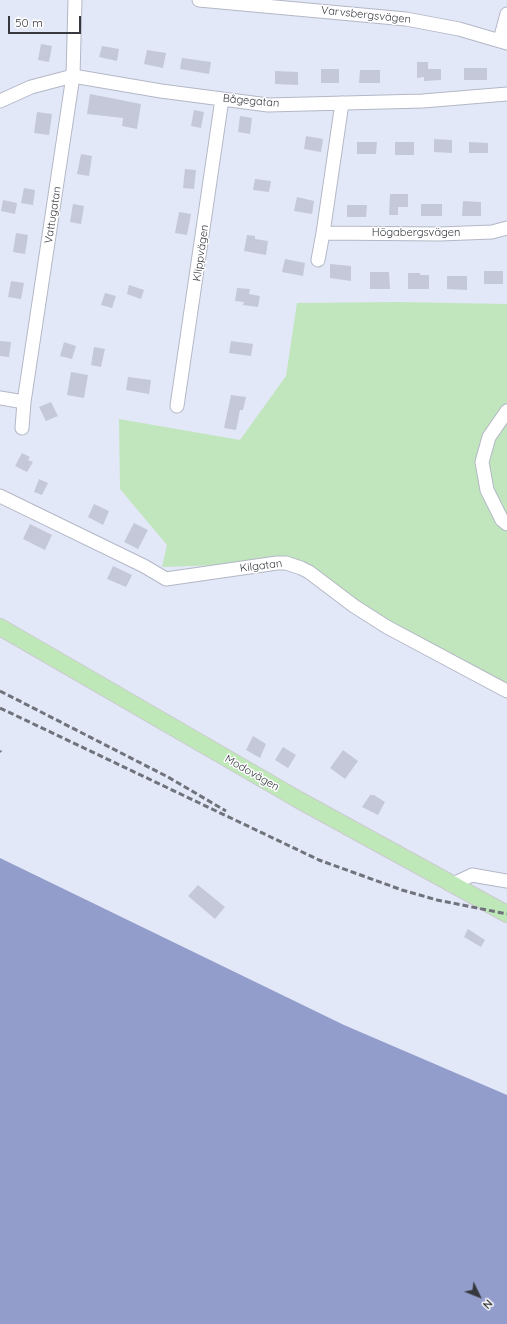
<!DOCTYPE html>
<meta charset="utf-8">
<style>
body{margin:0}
#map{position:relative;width:507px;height:1324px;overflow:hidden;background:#e3e8f8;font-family:Quicksand,sans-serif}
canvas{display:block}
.north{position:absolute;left:459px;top:1276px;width:40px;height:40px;-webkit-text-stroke:3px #fff;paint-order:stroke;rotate:133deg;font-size:11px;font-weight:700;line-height:16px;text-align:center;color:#36383e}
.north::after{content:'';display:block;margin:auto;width:14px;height:18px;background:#36383e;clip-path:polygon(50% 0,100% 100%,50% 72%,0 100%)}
.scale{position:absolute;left:8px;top:16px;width:73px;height:18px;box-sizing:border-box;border:2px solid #36383e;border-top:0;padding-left:5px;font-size:12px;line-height:14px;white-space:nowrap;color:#36383e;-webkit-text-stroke:3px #fff;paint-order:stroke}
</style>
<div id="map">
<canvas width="507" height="1324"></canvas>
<div class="north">N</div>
<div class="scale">50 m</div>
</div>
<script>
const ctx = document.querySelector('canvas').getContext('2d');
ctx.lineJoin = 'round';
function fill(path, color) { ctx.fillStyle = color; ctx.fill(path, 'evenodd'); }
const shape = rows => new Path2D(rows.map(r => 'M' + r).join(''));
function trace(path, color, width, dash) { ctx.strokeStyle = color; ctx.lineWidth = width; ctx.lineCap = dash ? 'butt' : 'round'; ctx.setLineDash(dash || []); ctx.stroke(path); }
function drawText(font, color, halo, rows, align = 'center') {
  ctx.font = font + ' Quicksand,sans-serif'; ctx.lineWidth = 3; ctx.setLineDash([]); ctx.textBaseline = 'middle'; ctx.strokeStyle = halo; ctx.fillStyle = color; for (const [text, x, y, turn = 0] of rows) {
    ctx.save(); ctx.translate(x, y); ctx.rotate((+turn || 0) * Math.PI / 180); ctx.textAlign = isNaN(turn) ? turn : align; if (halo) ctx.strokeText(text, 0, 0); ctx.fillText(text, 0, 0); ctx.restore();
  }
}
fill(shape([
 [398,302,507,304,507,686,387,627,309,572,277,563,162,567,167,545,120,489,119,419,240,440,286,376,297,303]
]), '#c1e5bc');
fill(shape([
 [0,858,344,1025,507,1095,507,1324,0,1324]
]), '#929dcb');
fill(shape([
 [41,44,52,46,49,62,38,60],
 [102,46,119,49,117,61,99,57],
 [147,50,166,53,163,68,144,64],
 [182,58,211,62,209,74,180,69],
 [417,62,428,62,428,69,441,69,441,80,424,81,424,77,417,78],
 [464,68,487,68,487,80,464,80],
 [321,69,339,69,339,83,321,83],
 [360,70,380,70,380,83,359,83],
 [275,71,298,72,298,85,275,84],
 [90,94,141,104,137,129,122,126,123,118,87,114],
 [194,110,204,112,201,128,191,126],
 [37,112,52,114,49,135,34,133],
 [240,116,252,118,250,134,238,132],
 [306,136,323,139,321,152,304,149],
 [434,139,452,140,452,153,434,152],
 [357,142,377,142,376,154,357,154],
 [395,142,414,142,414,155,395,155],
 [469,142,488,143,488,153,469,153],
 [81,154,92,156,89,176,77,174],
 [185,169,196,170,194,189,183,188],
 [255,179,271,181,269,192,253,190],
 [24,188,35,190,33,205,21,203],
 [390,194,408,194,408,207,398,207,398,215,389,215],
 [297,197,314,201,312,214,294,211],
 [3,200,17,203,15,214,1,211],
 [463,201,481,202,481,216,462,216],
 [73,204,84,206,81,224,70,222],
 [421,204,442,204,442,216,421,216],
 [347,205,367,205,366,217,347,217],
 [179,212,191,214,187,235,175,233],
 [16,233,28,235,25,254,13,252],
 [247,235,255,236,255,239,268,241,266,255,244,251],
 [285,259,305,263,303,276,282,272],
 [330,264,351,266,351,281,330,278],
 [484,271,503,271,503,284,484,284],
 [370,272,389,272,390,289,370,289],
 [408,273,420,273,420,275,429,275,429,289,408,289],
 [447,276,467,276,467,290,447,289],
 [11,281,24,283,21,299,8,297],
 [129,285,144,290,141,299,127,294],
 [237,288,250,289,249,294,260,296,258,307,243,305,244,302,235,301],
 [105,293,116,296,112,308,101,305],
 [0,341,11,342,9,357,0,356],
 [231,341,253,344,251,356,229,353],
 [64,342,76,346,72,359,60,356],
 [94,347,105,349,101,367,91,365],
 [71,372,88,375,84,398,67,395],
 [128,377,151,380,149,394,126,390],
 [231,395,246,397,243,410,240,410,236,430,224,428],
 [51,402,58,416,46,421,39,407],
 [22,453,30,457,28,460,33,462,27,472,15,466],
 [39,479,48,483,42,495,34,492],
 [94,504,109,511,103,525,88,517],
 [134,523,148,530,138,549,124,542],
 [30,524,52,535,45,550,23,539],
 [113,566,132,575,126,587,107,579],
 [253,736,266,744,260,758,246,750],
 [283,747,296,755,288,768,275,760],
 [343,750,358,761,345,779,330,768],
 [370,795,374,795,385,802,378,815,362,807],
 [198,885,225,907,215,919,188,896],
 [468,929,485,940,481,947,464,937]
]), '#c4c8d8');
const minor = shape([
 [199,0,406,19,459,29,507,43],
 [500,40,507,14],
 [0,101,31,87,73,76,161,91,268,105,423,101,507,94],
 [342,103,323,233,440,234,492,232,507,228],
 [318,260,323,233],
 [0,398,24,402],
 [177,406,222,99],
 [507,411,489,437,482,462,487,490,502,520,507,524],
 [22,428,24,402,73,76,75,0],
 [0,496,144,566,166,579,277,563,286,563,301,568,309,572,354,606,387,627,507,691],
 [451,885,472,875,507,881]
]);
const major = shape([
 [0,627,299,800,507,914]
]);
trace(minor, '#b3b7c6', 15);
trace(major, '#cbcbcd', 18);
trace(minor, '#fff', 13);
trace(major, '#bfe8b9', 16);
trace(shape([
 [0,691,168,777,226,811],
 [0,708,319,860,402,890,437,900,507,914],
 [0,751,1,752]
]), '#70737c', 3, [6, 3]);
drawText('11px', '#36383e', '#fff', [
 ["Varvsbergsvägen",366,15,6],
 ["Bågegatan",251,101,5],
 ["Vattugatan",53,215,-81],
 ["Högabergsvägen",416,233],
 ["Klippvägen",201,253,-82],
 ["Kilgatan",261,566,-7],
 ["Modovägen",252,773,30]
]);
</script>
